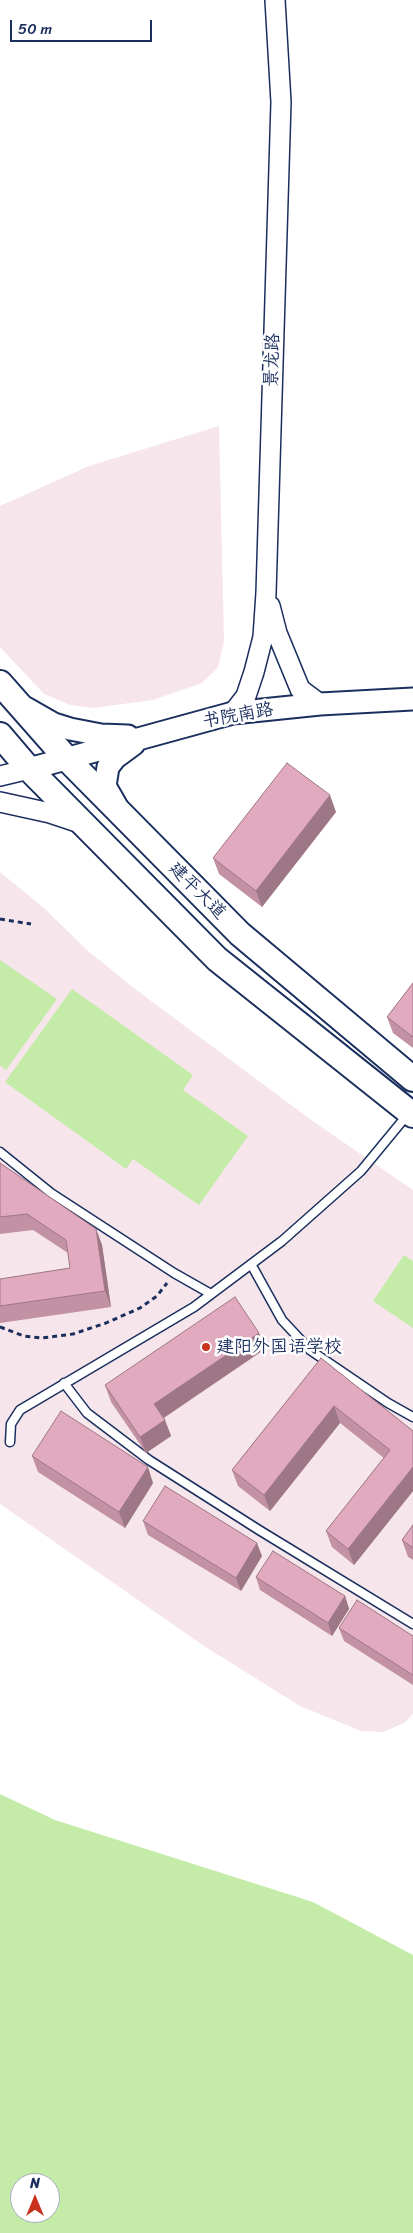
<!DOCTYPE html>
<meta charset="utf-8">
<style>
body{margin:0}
#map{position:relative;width:413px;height:2233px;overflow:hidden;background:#fff;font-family:Sriracha,sans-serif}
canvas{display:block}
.north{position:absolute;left:10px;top:2173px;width:50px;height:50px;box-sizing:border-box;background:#fff;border:1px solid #a4acbf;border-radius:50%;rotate:0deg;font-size:14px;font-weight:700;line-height:20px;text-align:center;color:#1b2f5e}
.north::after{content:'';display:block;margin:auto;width:18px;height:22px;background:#c8321e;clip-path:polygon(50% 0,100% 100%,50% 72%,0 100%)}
.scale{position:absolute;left:10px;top:20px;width:142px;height:22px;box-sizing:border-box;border:2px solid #1b2f5e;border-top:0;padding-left:6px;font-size:15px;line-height:18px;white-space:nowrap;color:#1b2f5e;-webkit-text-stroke:4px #fff;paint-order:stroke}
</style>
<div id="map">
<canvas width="413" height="2233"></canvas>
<div class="north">N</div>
<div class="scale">50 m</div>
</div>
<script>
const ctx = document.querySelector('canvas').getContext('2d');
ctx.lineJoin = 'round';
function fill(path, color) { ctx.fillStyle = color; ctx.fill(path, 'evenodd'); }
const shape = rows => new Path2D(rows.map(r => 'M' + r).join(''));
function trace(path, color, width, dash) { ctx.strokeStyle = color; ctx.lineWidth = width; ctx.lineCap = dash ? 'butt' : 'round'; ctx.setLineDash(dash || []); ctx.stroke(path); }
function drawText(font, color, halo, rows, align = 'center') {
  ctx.font = font + ' Sriracha,"LXGW WenKai TC",sans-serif'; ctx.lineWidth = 5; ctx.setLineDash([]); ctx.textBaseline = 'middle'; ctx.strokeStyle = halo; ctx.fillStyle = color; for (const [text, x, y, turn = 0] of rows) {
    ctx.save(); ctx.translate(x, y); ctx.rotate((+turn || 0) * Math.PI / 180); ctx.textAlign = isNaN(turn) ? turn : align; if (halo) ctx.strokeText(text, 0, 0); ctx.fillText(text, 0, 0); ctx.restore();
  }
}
fill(shape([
 [219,426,224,641,218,667,202,683,153,700,93,708,70,705,44,694,0,647,0,506,89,466],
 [0,872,45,909,87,950,131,986,314,1122,413,1190,413,1714,404,1723,383,1732,361,1731,300,1706,204,1646,0,1504]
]), '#f6e6ec');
fill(shape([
 [0,960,57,999,6,1070,0,1065],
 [72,989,193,1075,183,1090,248,1136,199,1205,133,1159,126,1169,5,1082],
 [404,1255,413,1261,413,1328,373,1301],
 [0,1794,55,1820,313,1902,413,1955,413,2233,0,2233],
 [20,2183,50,2183,50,2213,20,2213]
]), '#c4eca8');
const service = shape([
 [0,1152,51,1193,174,1273,211,1294],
 [251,1264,282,1320,310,1350,388,1403,413,1417],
 [64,1383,87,1413,149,1460,259,1530,413,1624],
 [10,1442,11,1424,20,1410,194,1307,282,1241,361,1171,408,1114]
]);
const tertiary = shape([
 [270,606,277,633,300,689,320,704],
 [233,713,246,696,254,672,263,637,266,593,281,102,275,0],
 [0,776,29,769],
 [0,802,50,813,83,824]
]);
const secondary = shape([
 [26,708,54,724,70,729,101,735,128,736],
 [29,769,233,713,320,704,413,699],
 [116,805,105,786,108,767,115,758,134,744]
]);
const primary = shape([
 [0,683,67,759,240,934,413,1079],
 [0,735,29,769,217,959,413,1115]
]);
trace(service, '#1b2f5e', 11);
trace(tertiary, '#1b2f5e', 22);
trace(secondary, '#1b2f5e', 25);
trace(primary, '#1b2f5e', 28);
trace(shape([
 [0,919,31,924],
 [0,1327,24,1336,42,1338,73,1334,106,1323,140,1308,157,1296,167,1283]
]), '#1b2f5e', 3, [5, 4]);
trace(service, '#fff', 8);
trace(tertiary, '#fff', 19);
trace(secondary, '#fff', 21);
trace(primary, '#fff', 24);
fill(shape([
 [336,812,262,907,219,874,213,858],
 [413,983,413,1048,393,1033,387,1017],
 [0,1163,96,1229,102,1245,111,1307,0,1323,0,1279,70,1268,68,1253,33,1230,0,1234],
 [259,1333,265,1349,164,1418,171,1436,146,1453,111,1402,105,1385],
 [321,1358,413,1431,413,1491,354,1565,332,1547,326,1531,384,1458,340,1423,270,1511,238,1486,232,1470],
 [32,1456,153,1483,125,1528,38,1472],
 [143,1521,262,1556,241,1591,148,1535],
 [413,1525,413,1560,408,1557,402,1540],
 [256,1577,345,1596,349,1609,332,1636,260,1590],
 [339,1628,413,1636,413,1685,344,1641]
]), '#c292a4');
fill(shape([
 [330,795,336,812,262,907,256,891],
 [96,1229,102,1245,111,1307,105,1291],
 [259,1333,265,1349,160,1420,154,1404],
 [334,1406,340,1423,270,1511,264,1495],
 [165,1420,171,1436,146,1453,140,1437],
 [148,1467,153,1483,125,1528,119,1512],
 [413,1467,413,1491,354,1565,348,1549],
 [257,1543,262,1556,241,1591,236,1578],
 [345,1596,349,1609,332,1636,328,1623]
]), '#9e7786');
const building = shape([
 [287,763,330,795,256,891,213,858,287,763],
 [413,983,413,1037,387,1017,413,983],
 [0,1163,96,1229,105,1291,0,1306,0,1279,70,1268,66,1240,27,1214,0,1217,0,1163],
 [235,1297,259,1333,154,1404,165,1420,140,1437,105,1385,235,1297],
 [321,1358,413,1431,413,1467,348,1549,326,1531,390,1450,334,1406,264,1495,232,1470,321,1358],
 [61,1411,148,1467,119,1512,32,1456,61,1411],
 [165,1486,257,1543,236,1578,143,1521,165,1486],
 [413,1525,413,1548,402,1540,413,1525],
 [273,1551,345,1596,328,1623,256,1577,273,1551],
 [357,1600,413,1636,413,1675,339,1628,357,1600]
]);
fill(building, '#e1aabf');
trace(building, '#9e7786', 1);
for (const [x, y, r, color] of [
 [206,1347,5,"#c8321e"]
]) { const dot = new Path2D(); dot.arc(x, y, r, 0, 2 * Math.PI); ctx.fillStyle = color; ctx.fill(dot); trace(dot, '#fff', 2); }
drawText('18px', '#1b2f5e', '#fff', [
 ["景龙路",273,360,-88],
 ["书院南路",238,716,-10],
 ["建平大道",197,891,45]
]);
drawText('18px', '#1b2f5e', '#fff', [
 ["建阳外国语学校",216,1347]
], 'left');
</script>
